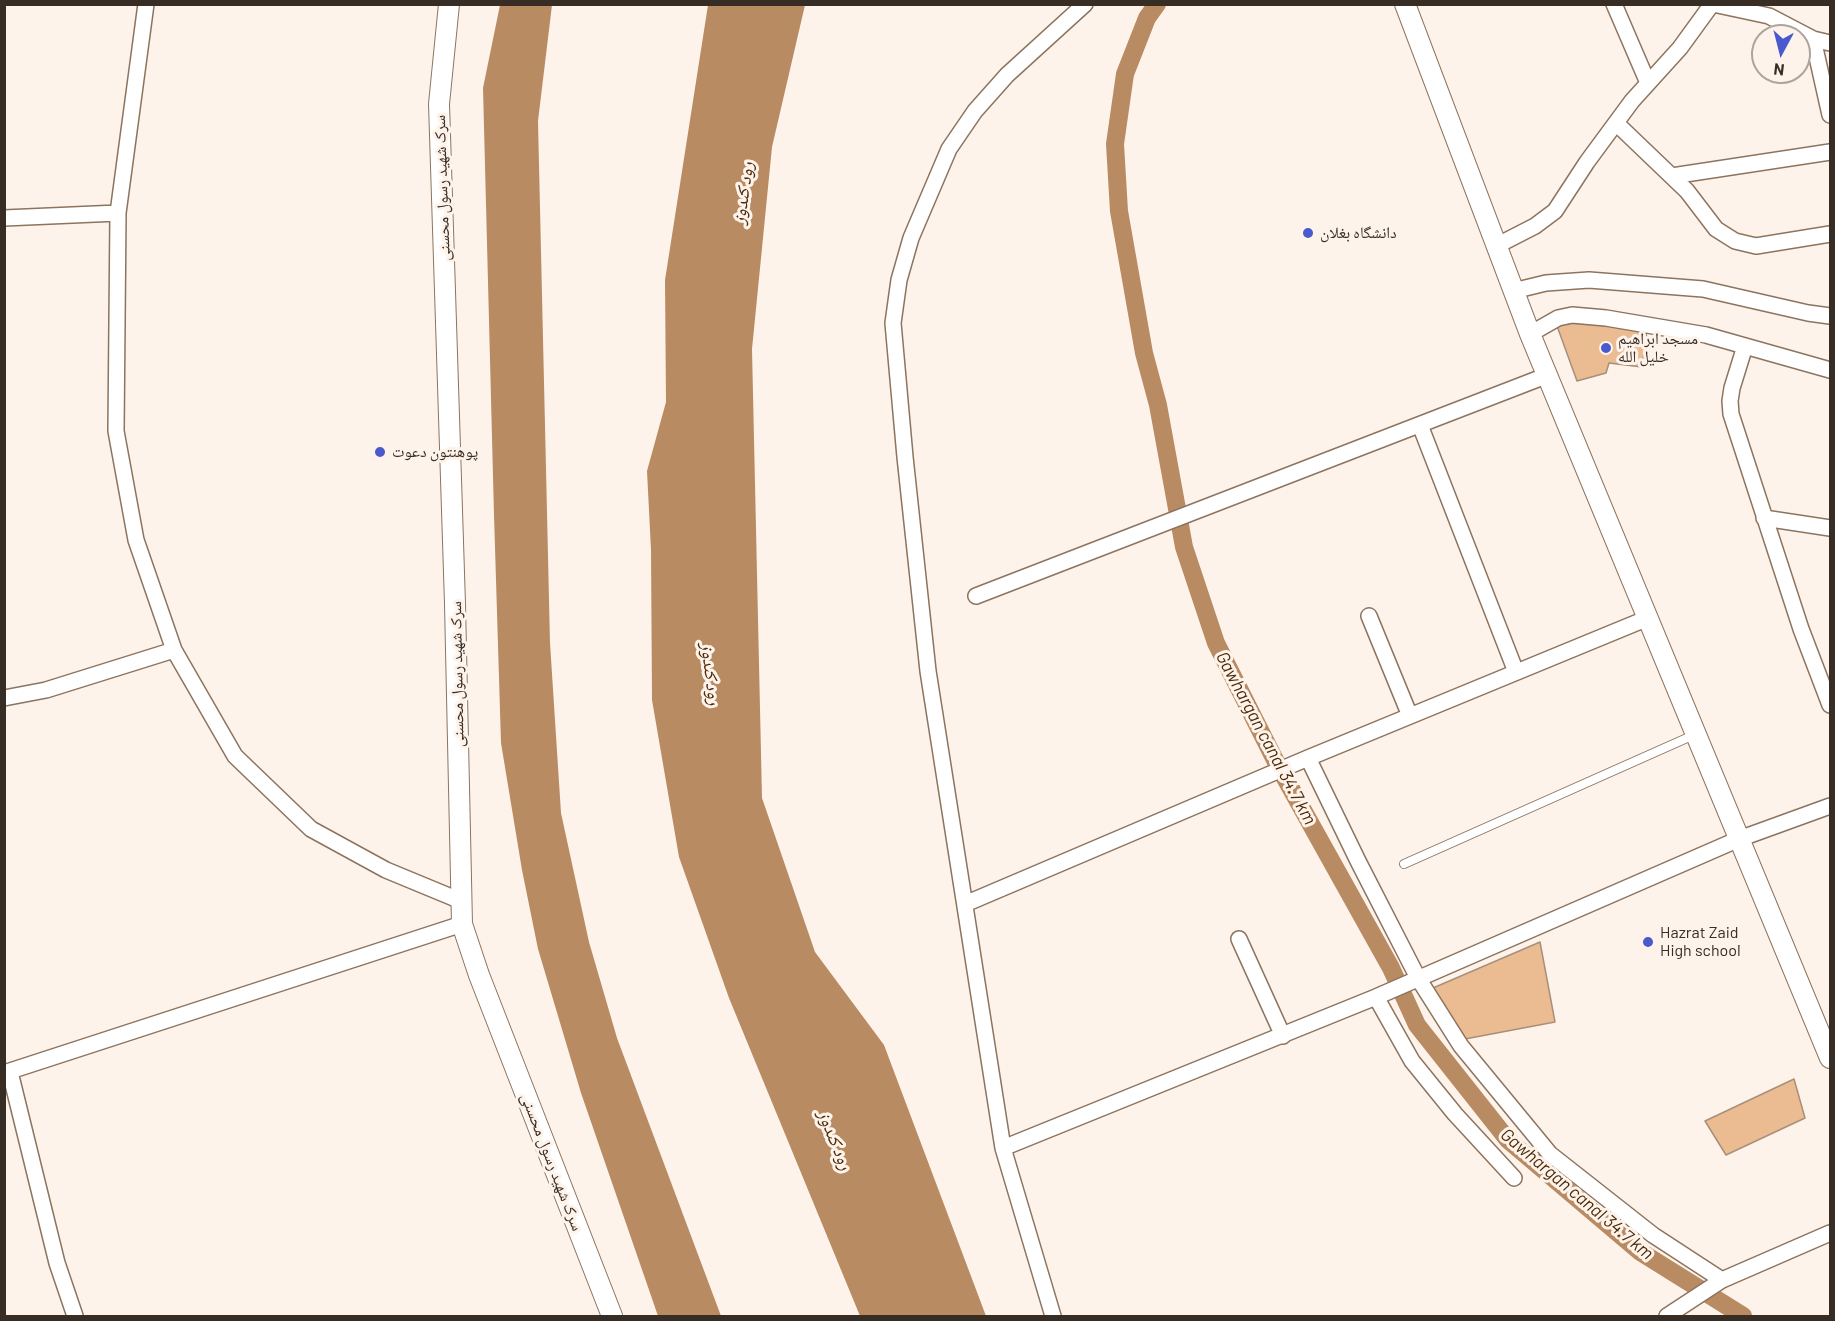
<!DOCTYPE html>
<meta charset="utf-8">
<style>
body{margin:0}
#map{position:relative;width:1835px;height:1321px;overflow:hidden;background:#fef3ea;font-family:Barlow,sans-serif}
canvas{display:block}
.frame{position:absolute;inset:0;border:6px solid #382d24;pointer-events:none}
.north{position:absolute;left:1751px;top:24px;width:60px;height:60px;box-sizing:border-box;background:#fef3ea;border:2px solid #afa49b;border-radius:50%;rotate:187deg;font-size:16px;font-weight:700;line-height:24px;text-align:center;color:#382d24}
.north::after{content:'';display:block;margin:auto;width:21px;height:27px;background:#4959ce;clip-path:polygon(50% 0,100% 100%,50% 72%,0 100%)}
</style>
<div id="map">
<canvas width="1835" height="1321"></canvas>
<div class="frame"></div>
<div class="north">N</div>
</div>
<script>
const ctx = document.querySelector('canvas').getContext('2d');
ctx.lineJoin = 'round';
function fill(path, color) { ctx.fillStyle = color; ctx.fill(path, 'evenodd'); }
const shape = rows => new Path2D(rows.map(r => 'M' + r).join(''));
function trace(path, color, width, dash) { ctx.strokeStyle = color; ctx.lineWidth = width; ctx.lineCap = dash ? 'butt' : 'round'; ctx.setLineDash(dash || []); ctx.stroke(path); }
function drawText(font, color, halo, rows, align = 'center') {
  ctx.font = font + ' Barlow,"Noto Naskh Arabic",sans-serif'; ctx.lineWidth = 6; ctx.setLineDash([]); ctx.textBaseline = 'middle'; ctx.strokeStyle = halo; ctx.fillStyle = color; for (const [text, x, y, turn = 0] of rows) {
    ctx.save(); ctx.translate(x, y); ctx.rotate((+turn || 0) * Math.PI / 180); ctx.textAlign = isNaN(turn) ? turn : align; if (halo) ctx.strokeText(text, 0, 0); ctx.fillText(text, 0, 0); ctx.restore();
  }
}
fill(shape([
 [500,5,552,5,538,121,550,643,561,813,589,942,617,1038,721,1316,658,1316,581,1093,538,949,522,870,501,743,494,515,483,88],
 [708,5,805,5,772,147,752,349,762,798,815,952,884,1045,986,1316,860,1316,729,998,679,857,652,700,651,550,647,471,666,402,665,280]
]), '#b98b63');
trace(shape([
 [1157,4,1147,18,1125,74,1115,144,1119,211,1144,353,1158,405,1184,547,1216,643,1275,760,1391,968,1417,1025,1508,1140,1639,1251,1743,1316]
]), '#b98b63', 18);
const building = shape([
 [1574,322,1606,324,1646,330,1648,354,1644,353,1642,367,1609,363,1606,373,1577,381,1557,326,1574,322],
 [1540,942,1555,1022,1465,1039,1433,988,1540,942],
 [1794,1079,1805,1118,1726,1155,1705,1121,1794,1079]
]);
fill(building, '#ebbb92');
trace(building, '#a88f79', 1.5);
const service = shape([
 [1404,864,1696,734]
]);
const minor = shape([
 [146,4,118,213,116,431,136,540,174,650,235,756,311,829,386,870,461,901],
 [1614,4,1648,83],
 [1713,4,1769,16,1813,39,1830,43],
 [1813,39,1830,115],
 [1616,123,1687,191,1716,229,1735,241,1756,246,1830,234],
 [1672,176,1830,152],
 [4,218,118,213],
 [1496,246,1535,226,1555,211,1587,162,1632,101,1680,48,1712,4],
 [1513,291,1546,283,1589,280,1703,289,1808,313,1830,316],
 [1530,334,1558,318,1572,315,1606,318,1706,335,1830,370],
 [1745,346,1732,388,1730,401,1731,414,1801,629,1830,705],
 [1420,425,1516,672],
 [1764,518,1830,528],
 [976,596,1548,375],
 [1369,616,1410,716],
 [4,698,46,690,174,650],
 [1308,758,1358,861,1418,978,1461,1046,1550,1154,1653,1235,1722,1280],
 [965,904,1308,758,1648,618],
 [1239,939,1283,1036],
 [1376,997,1412,1061,1455,1114,1514,1178],
 [10,1072,57,1263,75,1316],
 [4,1073,462,924],
 [1003,1148,928,671,905,457,893,323,899,280,911,238,949,149,975,111,1007,75,1085,4],
 [1053,1316,1003,1148,1376,997,1739,839,1830,806],
 [1667,1316,1722,1280,1830,1233]
]);
const tertiary = shape([
 [449,4,439,104,455,604,462,924,479,975,612,1316],
 [1405,4,1530,334,1830,1058]
]);
trace(service, '#8c745f', 10);
trace(minor, '#8c745f', 18);
trace(tertiary, '#8c745f', 22);
trace(service, '#fff', 8);
trace(minor, '#fff', 15);
trace(tertiary, '#fff', 20);
for (const [x, y, r, color] of [
 [1308,233,6,"#4959ce"],
 [1606,348,6,"#4959ce"],
 [380,452,6,"#4959ce"],
 [1648,942,6,"#4959ce"]
]) { const dot = new Path2D(); dot.arc(x, y, r, 0, 2 * Math.PI); ctx.fillStyle = color; ctx.fill(dot); trace(dot, '#fef3ea', 2); }
drawText('16px', '#382d24', '#fef3ea', [
 ["سرک شهید رسول محسنی",442,188,-92],
 ["سرک شهید رسول محسنی",457,674,-91],
 ["سرک شهید رسول محسنی",552,1162,69]
]);
drawText('16px', '#382d24', '#fef3ea', [
 ["دانشگاه بغلان",1320,233],
 ["مسجد ابراهیم",1618,339],
 ["خلیل الله",1618,357],
 ["پوهنتون دعوت",392,452],
 ["Hazrat Zaid",1660,933],
 ["High school",1660,951]
], 'left');
drawText('italic 18px', '#4a2a08', '#fef3ea', [
 ["رود کندوز",743,193,-82],
 ["رود کندوز",711,674,83],
 ["Gawhargan canal 34.7 km",1266,738,62],
 ["رود کندوز",835,1140,68],
 ["Gawhargan canal 34.7 km",1577,1194,40]
]);
</script>
